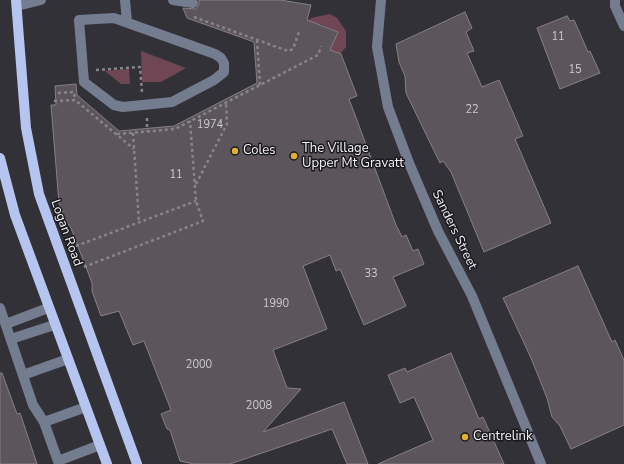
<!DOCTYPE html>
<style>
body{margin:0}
canvas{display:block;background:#333138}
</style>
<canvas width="624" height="464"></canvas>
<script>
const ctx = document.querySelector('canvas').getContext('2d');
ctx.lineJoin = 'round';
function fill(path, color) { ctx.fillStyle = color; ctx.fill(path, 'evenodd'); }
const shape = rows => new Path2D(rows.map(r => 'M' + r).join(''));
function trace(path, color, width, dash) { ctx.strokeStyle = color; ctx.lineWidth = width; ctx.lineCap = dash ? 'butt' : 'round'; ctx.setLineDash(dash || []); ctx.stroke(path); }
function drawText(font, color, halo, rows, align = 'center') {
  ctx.font = font + ' "Nunito Sans",sans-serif'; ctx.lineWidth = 3; ctx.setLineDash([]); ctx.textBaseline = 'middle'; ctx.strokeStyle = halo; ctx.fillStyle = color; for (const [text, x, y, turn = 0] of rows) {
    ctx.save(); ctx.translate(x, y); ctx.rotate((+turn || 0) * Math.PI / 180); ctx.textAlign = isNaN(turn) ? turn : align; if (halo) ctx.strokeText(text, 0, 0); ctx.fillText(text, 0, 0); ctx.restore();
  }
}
fill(shape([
 [330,14,337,18,346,31,346,47,340,54,330,50,338,32,320,24,312,42,305,23,311,18],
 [141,51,186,68,161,82,142,82],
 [129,69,130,84,121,84,105,71]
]), '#6f4654');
const building = shape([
 [199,0,280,0,311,5,307,20,338,32,330,50,341,54,357,96,349,99,396,225,402,237,406,235,413,251,418,249,424,264,393,277,406,306,364,325,340,269,336,271,330,255,303,266,327,329,273,350,287,388,301,389,263,432,344,402,368,464,347,464,332,429,230,464,194,464,180,461,170,430,167,429,161,414,171,410,144,341,133,345,119,311,101,316,92,291,92,283,71,228,66,221,59,203,51,105,56,105,55,86,76,84,77,95,119,131,174,126,257,83,254,42,187,18,183,8,196,9,199,4,199,0],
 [465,12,472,28,466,32,474,51,467,53,482,87,499,80,523,136,515,139,551,223,484,252,451,172,443,161,440,163,406,93,405,76,399,62,396,44,465,12],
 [567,16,570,21,574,20,588,52,590,51,600,73,560,89,537,28,567,16],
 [578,266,612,342,615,340,624,360,624,425,571,449,560,426,552,417,547,398,531,358,503,298,578,266],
 [451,353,479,419,483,417,504,464,378,464,433,440,414,397,400,403,388,375,405,368,407,372,451,353],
 [0,373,2,373,17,414,20,413,37,464,0,464,0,373]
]);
fill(building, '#5c555b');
trace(building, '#877f86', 1);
trace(shape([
 [194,17,288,51,293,49,299,32],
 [257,40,260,85],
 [96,70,140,67,142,92],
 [58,93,74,92,75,100],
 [54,101,75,100,134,149],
 [147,118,147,131],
 [133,133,139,222],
 [117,134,175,129,318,55,321,46],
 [196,184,227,124,226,102],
 [76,246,196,201],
 [84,267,203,221,196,201,190,121]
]), '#87858b', 2.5, [3, 3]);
trace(shape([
 [125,0,127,22],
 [173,0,193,3],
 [381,0,377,47,388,107,409,163,438,231,472,296,541,464],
 [615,0,615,6,624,26],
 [17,6,41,0],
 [114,18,215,54,221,58,224,63,224,72,214,80,172,102,123,107,114,105,84,82,79,20,114,18],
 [0,308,33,405,44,422,59,464],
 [6,324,48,308],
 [11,339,54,325],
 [23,375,68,359],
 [44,422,86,407],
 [58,461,100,445]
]), '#747c90', 10);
trace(shape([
 [16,0,26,128,39,194,137,464],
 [0,158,15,215,107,464]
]), '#b5c5ef', 10);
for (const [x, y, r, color] of [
 [235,151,4,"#deb133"],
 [294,156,4,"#deb133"],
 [465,437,4,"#deb133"]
]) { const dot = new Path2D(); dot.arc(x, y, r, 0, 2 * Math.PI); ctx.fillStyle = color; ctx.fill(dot); trace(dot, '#1a191d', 1.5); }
drawText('11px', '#cdcbcf', null, [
 ["11",558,37],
 ["15",575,70],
 ["22",472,110],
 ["1974",210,125],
 ["11",176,175],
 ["33",371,274],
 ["1990",276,304],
 ["2000",199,365],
 ["2008",259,406]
]);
drawText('13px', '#f3f2f6', '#1a191d', [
 ["The Village",302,149],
 ["Upper Mt Gravatt",302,164],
 ["Coles",243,151],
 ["Centrelink",473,437]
], 'left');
drawText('13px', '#f3f2f6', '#1a191d', [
 ["Sanders Street",454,230,64],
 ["Logan Road",66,233,70]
]);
</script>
